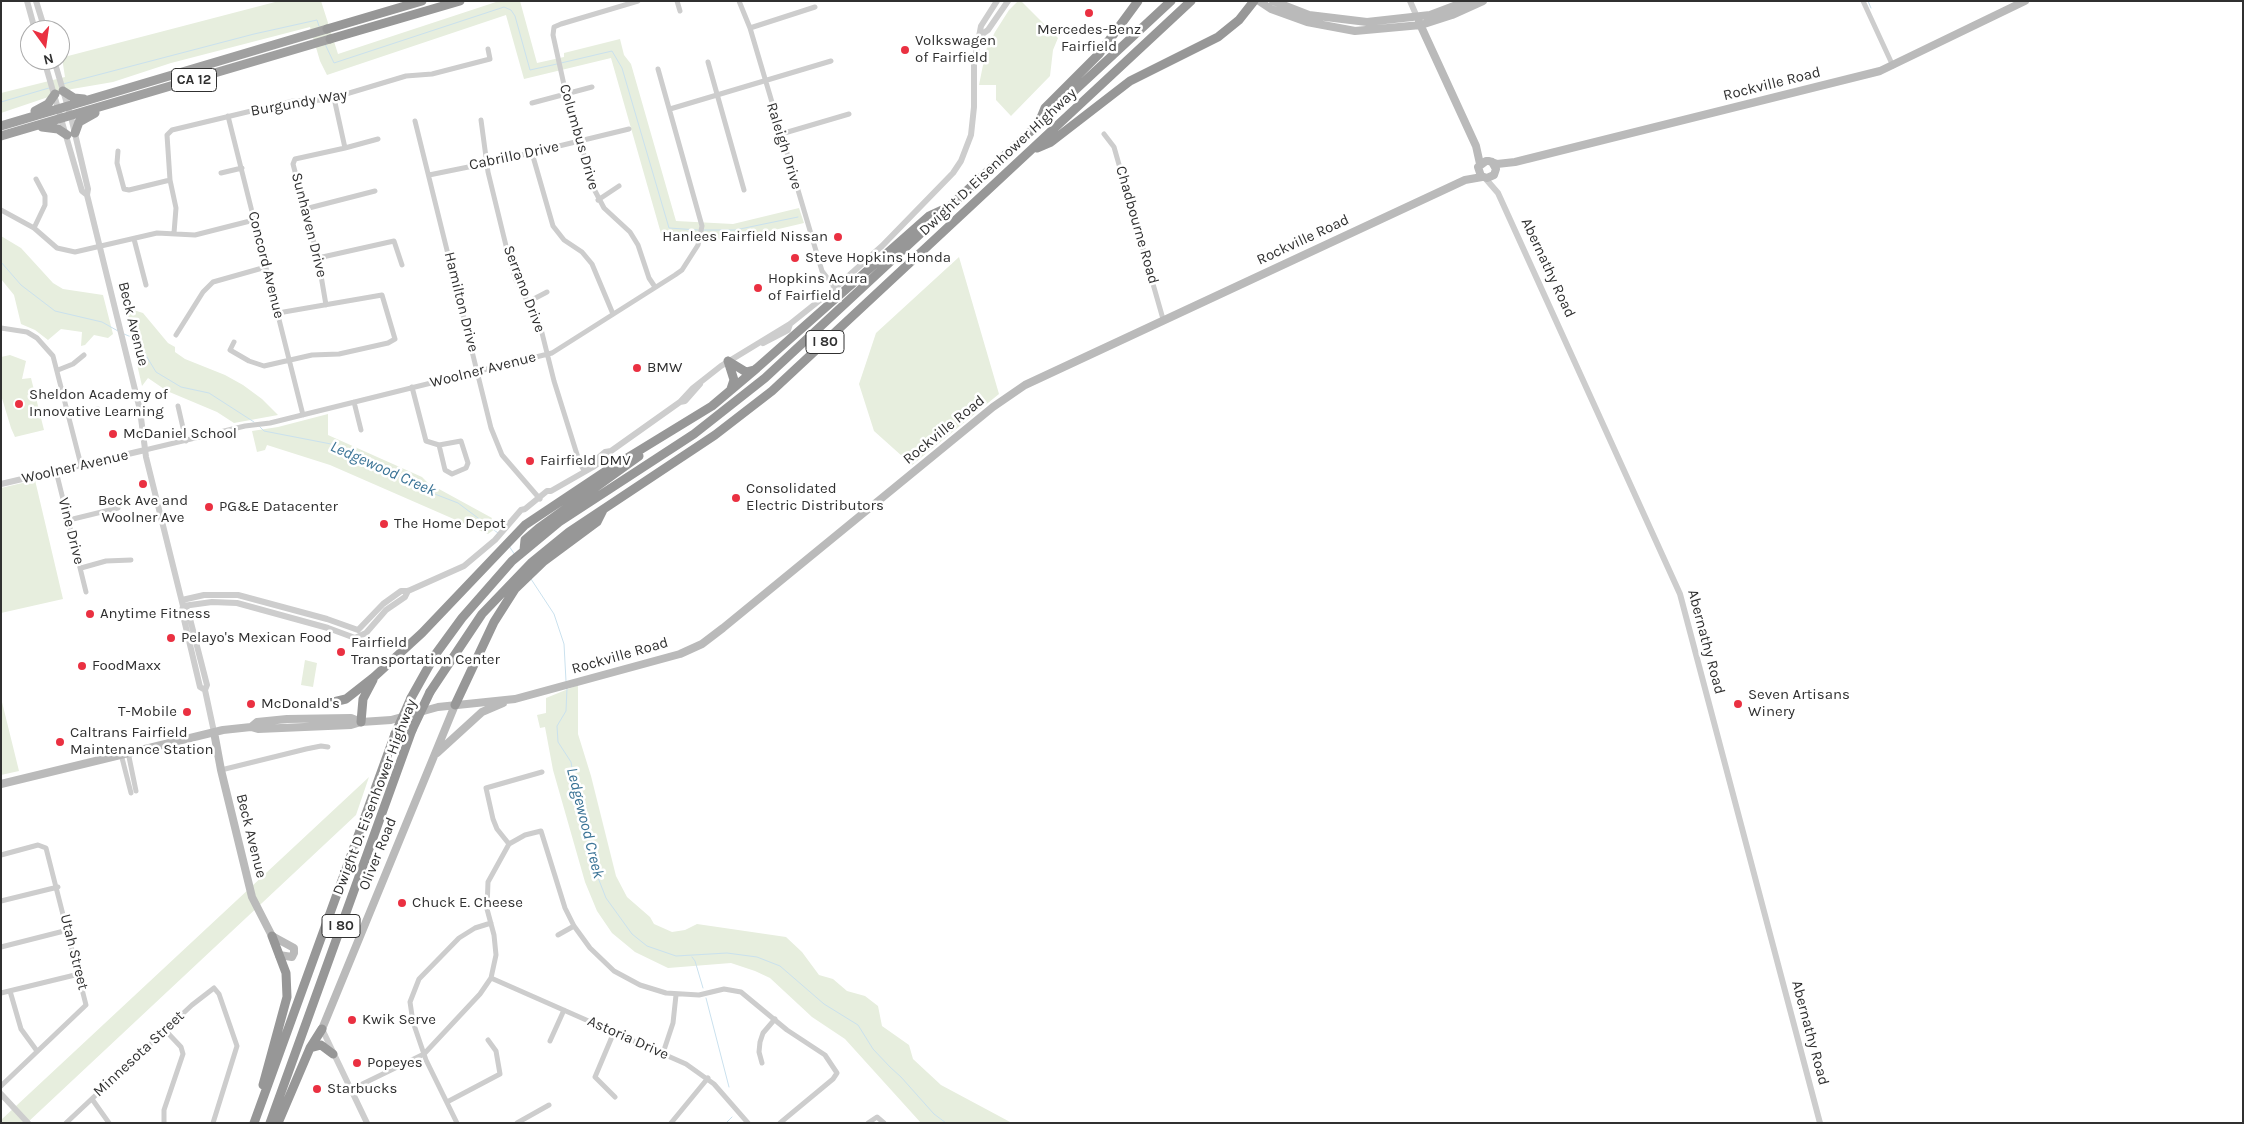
<!DOCTYPE html>
<style>
body{margin:0}
#map{position:relative;width:2244px;height:1124px;overflow:hidden;background:#fff;font-family:Karla,sans-serif}
canvas{display:block}
.frame{position:absolute;inset:0;border:2px solid #303030;pointer-events:none}
.north{position:absolute;left:20px;top:20px;width:50px;height:50px;box-sizing:border-box;background:#fff;border:1px solid #acacac;border-radius:50%;rotate:166deg;font-size:14px;font-weight:700;line-height:20px;text-align:center;color:#303030}
.north::after{content:'';display:block;margin:auto;width:18px;height:22px;background:#ea3041;clip-path:polygon(50% 0,100% 100%,50% 72%,0 100%)}
</style>
<div id="map">
<canvas width="2244" height="1124"></canvas>
<div class="frame"></div>
<div class="north">N</div>
</div>
<script>
const ctx = document.querySelector('canvas').getContext('2d');
ctx.lineJoin = 'round';
function fill(path, color) { ctx.fillStyle = color; ctx.fill(path, 'evenodd'); }
const shape = rows => new Path2D(rows.map(r => 'M' + r).join(''));
function trace(path, color, width, dash) { ctx.strokeStyle = color; ctx.lineWidth = width; ctx.lineCap = dash ? 'butt' : 'round'; ctx.setLineDash(dash || []); ctx.stroke(path); }
function drawText(font, color, halo, rows, align = 'center') {
  ctx.font = font + ' Karla,sans-serif'; ctx.lineWidth = 5; ctx.setLineDash([]); ctx.textBaseline = 'middle'; ctx.strokeStyle = halo; ctx.fillStyle = color; for (const [text, x, y, turn = 0] of rows) {
    ctx.save(); ctx.translate(x, y); ctx.rotate((+turn || 0) * Math.PI / 180); ctx.textAlign = isNaN(turn) ? turn : align; if (halo) ctx.strokeText(text, 0, 0); ctx.fillText(text, 0, 0); ctx.restore();
  }
}
fill(shape([
 [279,1,321,1,338,54,499,1,520,1,537,63,564,57,564,53,620,39,624,55,631,64,676,221,733,224,799,208,804,223,732,240,662,237,611,58,524,79,506,15,327,75,320,61,310,27,171,63,113,82,72,89,1,113,1,93,65,77,60,45,68,56],
 [1018,1,1021,1,1058,38,1053,50,1050,76,1011,116,996,100,996,85,979,85,986,50,995,32,1009,10],
 [1,236,21,248,53,283,63,289,103,295,113,334,108,338,94,335,85,345,81,346,82,332,61,329,48,340,35,330,21,324,14,295,1,279],
 [959,257,999,394,912,465,874,431,859,384,876,333],
 [124,307,143,313,168,343,175,347,175,352,185,359,225,375,243,385,262,399,278,415,234,423,217,412,167,391,148,378,142,386],
 [10,355,26,361,22,379,31,378,44,430,15,437,11,428,1,395,1,357],
 [328,414,328,435,422,477,428,483,492,518,491,520,499,526,488,534,330,465,267,445,265,450,257,452,252,431,278,427],
 [35,480,63,599,1,613,1,488],
 [305,660,317,663,313,687,301,685],
 [578,685,578,734,591,776,616,876,627,897,650,917,654,924,672,932,685,930,697,924,786,937,802,952,819,975,833,979,847,991,865,996,878,1006,882,1026,909,1045,913,1059,941,1085,1012,1123,921,1123,845,1039,812,1017,770,978,755,971,731,963,668,968,635,952,612,933,597,911,585,882,553,770,545,727,540,728,537,715,546,713,546,698],
 [1,698,19,771,1,775],
 [369,777,356,815,27,1123,1,1123,1,1120]
]), '#e7eede');
trace(shape([
 [1868,1,1871,8],
 [325,44,334,63,504,7,511,10,515,16,530,70,557,64],
 [561,63,612,51,622,68,669,228,698,230],
 [63,84,254,34,317,20,319,26],
 [1,102,49,88],
 [702,230,735,230,798,217],
 [1,262,21,285,55,311,102,322,118,331],
 [124,334,136,339,156,372,181,387,209,393,254,422],
 [259,426,264,431,331,444,427,491,458,503,498,533],
 [509,546,515,555],
 [531,579,554,614,564,644,566,681],
 [567,688,566,711,557,726,558,742,571,762,579,812,591,838,595,870,606,898,632,934,647,946,676,956,727,953,757,957,780,966,824,1004,858,1025,873,1049,890,1067,901,1077,934,1114,946,1123],
 [692,957,695,961,703,988],
 [706,998,729,1087],
 [726,1123,732,1117]
]), '#cae1ee', 1);
trace(shape([
 [638,1,561,24,554,27,553,35,566,94,594,189,604,208,630,232,638,245,649,278,655,287],
 [677,1,680,11],
 [739,1,750,28,822,271,835,288],
 [1863,1,1893,66],
 [750,28,815,7],
 [708,62,744,190],
 [532,103,592,87],
 [670,109,831,61],
 [228,116,303,415],
 [481,120,488,172,509,258,516,280,540,325,554,381,580,464,584,470],
 [415,121,491,428,502,455,540,499],
 [781,134,849,114],
 [1104,134,1114,147,1163,319],
 [345,148,378,139],
 [118,151,117,163,124,189,129,190,170,180],
 [532,153,553,226,564,240,582,252,592,264,613,314],
 [221,173,242,168],
 [429,175,493,162,629,129],
 [598,200,619,186],
 [305,209,375,191],
 [1,210,34,228,57,248,75,252,157,233,195,235,254,220],
 [34,228,45,205,45,196,36,179],
 [174,233,176,208,170,180,167,135,172,130,293,101,326,100,406,76,432,74,490,59,488,49],
 [134,239,146,285],
 [318,258,394,241,402,265],
 [528,302,547,292],
 [326,305,318,258,293,164,295,159,345,148,334,98],
 [1,328,27,332,37,338,53,356,81,465],
 [176,335,203,292,213,282,266,267],
 [234,342,230,350,249,361,264,366,312,355,339,354,388,343,395,339,382,295,278,313],
 [58,370,73,364,84,355],
 [412,387,426,441,439,445,445,470,452,474,466,468,468,463,461,441,439,445],
 [354,402,361,430],
 [178,406,186,441],
 [69,416,98,409],
 [145,450,245,426,270,423,552,353,675,275,682,270,698,245,702,226,658,69],
 [56,471,86,592],
 [69,520,118,508],
 [81,568,106,561,131,560],
 [128,752,136,791],
 [121,754,131,793],
 [221,770,306,749,321,746,328,747],
 [509,844,497,829,493,819,486,788,542,772],
 [1,855,38,845,46,848,86,1005,1,1086],
 [1,901,58,887],
 [558,935,574,926],
 [1,947,68,930],
 [491,978,686,1064,714,1084,748,1123],
 [10,991,21,1029,37,1051],
 [1,993,79,974],
 [614,1032,595,1077,615,1097],
 [550,1041,564,1010],
 [663,1053,673,1023,676,995],
 [762,1063,759,1052,760,1042,763,1033,775,1019],
 [350,1090,424,1054,480,994,491,978,496,955,494,935,487,909,488,882,509,844,525,835,541,831,565,908,574,926,590,948,614,971,640,985,666,993,699,995,724,989,741,992,787,1030,825,1055,837,1073,833,1079,780,1123],
 [92,1099,109,1123],
 [447,1102,500,1074,496,1051,488,1040],
 [66,1123,192,1005,214,988,219,994,237,1046,213,1123],
 [164,1123,164,1110,183,1054,181,1047,165,1030],
 [457,1123,426,1060,413,1022,410,1002,419,979,459,938,475,928,491,923],
 [517,1123,549,1105],
 [671,1123,708,1078],
 [868,1123,877,1117,884,1123]
]), '#cdcdcd', 5);
trace(shape([
 [27,1,35,30],
 [36,1,45,30],
 [1410,1,1417,17],
 [981,35,988,30,1008,1],
 [44,60,82,191,87,195],
 [54,60,72,121,88,189,87,195,140,410,146,457,183,606,182,611,200,687,205,690],
 [1485,178,1498,193,1680,594,1820,1123],
 [763,343,788,330,790,324],
 [680,402,693,388,721,366,790,324,835,288,882,246,953,173,961,161,971,135,974,107,974,63,981,26,997,1],
 [585,469,605,452,611,451,680,402,685,401,700,384],
 [1,484,145,450],
 [182,600,204,595,238,595,327,619,358,630,383,604,401,591,408,591,464,566,495,540,521,510,525,509,547,491,551,491,593,467,608,456,611,451],
 [183,606,212,602,237,603,328,628,355,638,366,633,386,610,405,597,408,591],
 [183,606,188,611,207,685,205,690,214,732],
 [322,1029,367,1123],
 [1,1094,28,1123]
]), '#cdcdcd', 6);
trace(shape([
 [1259,1,1271,9,1307,22,1355,31,1421,25,1452,15,1483,1],
 [1273,1,1309,15,1367,22,1430,15,1467,1],
 [1419,22,1476,146,1480,164],
 [1492,162,1496,169,1494,175,1487,178,1481,176,1478,167,1486,161,1489,161,1497,164,1515,162,1880,71,2025,1],
 [251,727,257,722,287,719,351,718,361,722],
 [214,732,221,770,252,897,272,936,294,948,294,953,292,957,279,955],
 [437,753,482,712,503,703],
 [1,784,223,730,251,727,258,729,351,725,361,722,391,720,438,707,515,699,680,654,702,644,723,628,993,407,1025,385,1465,180,1482,177],
 [322,1029,455,705]
]), '#bababa', 8);
trace(shape([
 [63,91,74,98,84,99],
 [35,111,48,104,55,94],
 [1,126,327,29],
 [42,127,58,129,67,135],
 [75,133,79,122,95,113],
 [1,136,330,39]
]), '#a0a0a0', 9);
trace(shape([
 [327,29,422,1],
 [330,39,460,1],
 [1040,120,1045,108,1099,54,1138,1],
 [1037,148,1051,142,1130,81,1218,37,1239,20,1254,1],
 [728,361,746,372,754,370],
 [728,361,734,380,731,389],
 [524,550,525,540,539,528,639,456],
 [430,692,482,614,531,563,569,532,715,435,772,391,1191,1],
 [411,698,435,655,462,618,512,561,559,522,694,434,765,378,1171,1],
 [325,704,346,699,374,677,422,633,525,525,609,469,712,406,757,368,929,216,942,210],
 [455,705,494,622,515,589,543,562,597,522,603,510],
 [361,722,363,699,373,680],
 [310,1048,321,1045,333,1054],
 [263,1085,287,997,286,973,272,936],
 [254,1123,395,734],
 [270,1123,412,730],
 [278,1123,310,1048,322,1029]
]), '#979797', 9);
trace(shape([
 [412,730,430,692],
 [395,734,411,698]
]), '#979797', 9);
for (const [x, y, r, color] of [
 [1089,13,5,"#ea3041"],
 [905,50,5,"#ea3041"],
 [838,237,5,"#ea3041"],
 [795,258,5,"#ea3041"],
 [758,288,5,"#ea3041"],
 [637,368,5,"#ea3041"],
 [19,404,5,"#ea3041"],
 [113,434,5,"#ea3041"],
 [530,461,5,"#ea3041"],
 [143,484,5,"#ea3041"],
 [736,498,5,"#ea3041"],
 [209,507,5,"#ea3041"],
 [384,524,5,"#ea3041"],
 [90,614,5,"#ea3041"],
 [171,638,5,"#ea3041"],
 [341,652,5,"#ea3041"],
 [82,666,5,"#ea3041"],
 [251,704,5,"#ea3041"],
 [1738,704,5,"#ea3041"],
 [187,712,5,"#ea3041"],
 [60,742,5,"#ea3041"],
 [402,903,5,"#ea3041"],
 [352,1020,5,"#ea3041"],
 [357,1063,5,"#ea3041"],
 [317,1089,5,"#ea3041"]
]) { const dot = new Path2D(); dot.arc(x, y, r, 0, 2 * Math.PI); ctx.fillStyle = color; ctx.fill(dot); trace(dot, '#fff', 2); }
for (const [x, y, w] of [
 [194,80,45],
 [825,342,38],
 [341,926,38]
]) { const box = new Path2D(); box.roundRect(x - w / 2, y - 11.5, w, 23, 4); ctx.fillStyle = '#fff'; ctx.fill(box); trace(box, '#303030', 1); }
drawText('bold 14px', '#303030', null, [
 ["CA 12",194,80],
 ["I 80",825,342],
 ["I 80",341,926]
]);
drawText('15px', '#303030', '#fff', [
 ["Mercedes-Benz",1089,30,"center"],
 ["Fairfield",1089,47,"center"],
 ["Volkswagen",915,41],
 ["of Fairfield",915,58],
 ["Hanlees Fairfield Nissan",828,237,"right"],
 ["Steve Hopkins Honda",805,258],
 ["Hopkins Acura",768,279],
 ["of Fairfield",768,296],
 ["BMW",647,368],
 ["Sheldon Academy of",29,395],
 ["Innovative Learning",29,412],
 ["McDaniel School",123,434],
 ["Fairfield DMV",540,461],
 ["Consolidated",746,489],
 ["Electric Distributors",746,506],
 ["Beck Ave and",143,501,"center"],
 ["Woolner Ave",143,518,"center"],
 ["PG&E Datacenter",219,507],
 ["The Home Depot",394,524],
 ["Anytime Fitness",100,614],
 ["Pelayo's Mexican Food",181,638],
 ["Fairfield",351,643],
 ["Transportation Center",351,660],
 ["FoodMaxx",92,666],
 ["Seven Artisans",1748,695],
 ["Winery",1748,712],
 ["McDonald's",261,704],
 ["T-Mobile",177,712,"right"],
 ["Caltrans Fairfield",70,733],
 ["Maintenance Station",70,750],
 ["Chuck E. Cheese",412,903],
 ["Kwik Serve",362,1020],
 ["Popeyes",367,1063],
 ["Starbucks",327,1089]
], 'left');
drawText('15px', '#303030', '#fff', [
 ["Rockville Road",1772,84,-14],
 ["Burgundy Way",299,103,-10],
 ["Columbus Drive",579,137,74],
 ["Raleigh Drive",784,146,73],
 ["Cabrillo Drive",514,156,-12],
 ["Dwight D. Eisenhower Highway",998,162,-43],
 ["Sunhaven Drive",309,225,76],
 ["Chadbourne Road",1137,225,74],
 ["Rockville Road",1303,240,-25],
 ["Concord Avenue",266,265,76],
 ["Abernathy Road",1548,268,65],
 ["Serrano Drive",524,289,69],
 ["Hamilton Drive",461,302,76],
 ["Beck Avenue",133,324,76],
 ["Woolner Avenue",483,370,-14],
 ["Rockville Road",944,430,-39],
 ["Woolner Avenue",75,467,-13],
 ["Vine Drive",71,531,76],
 ["Abernathy Road",1706,642,75],
 ["Rockville Road",620,656,-16],
 ["Dwight D. Eisenhower Highway",375,797,-69],
 ["Beck Avenue",251,836,76],
 ["Oliver Road",378,854,-68],
 ["Utah Street",74,952,76],
 ["Abernathy Road",1810,1033,75],
 ["Astoria Drive",628,1038,24],
 ["Minnesota Street",139,1054,-43]
]);
drawText('italic 16px', '#3b7496', '#fff', [
 ["Ledgewood Creek",383,469,24],
 ["Ledgewood Creek",585,823,76]
]);
</script>
